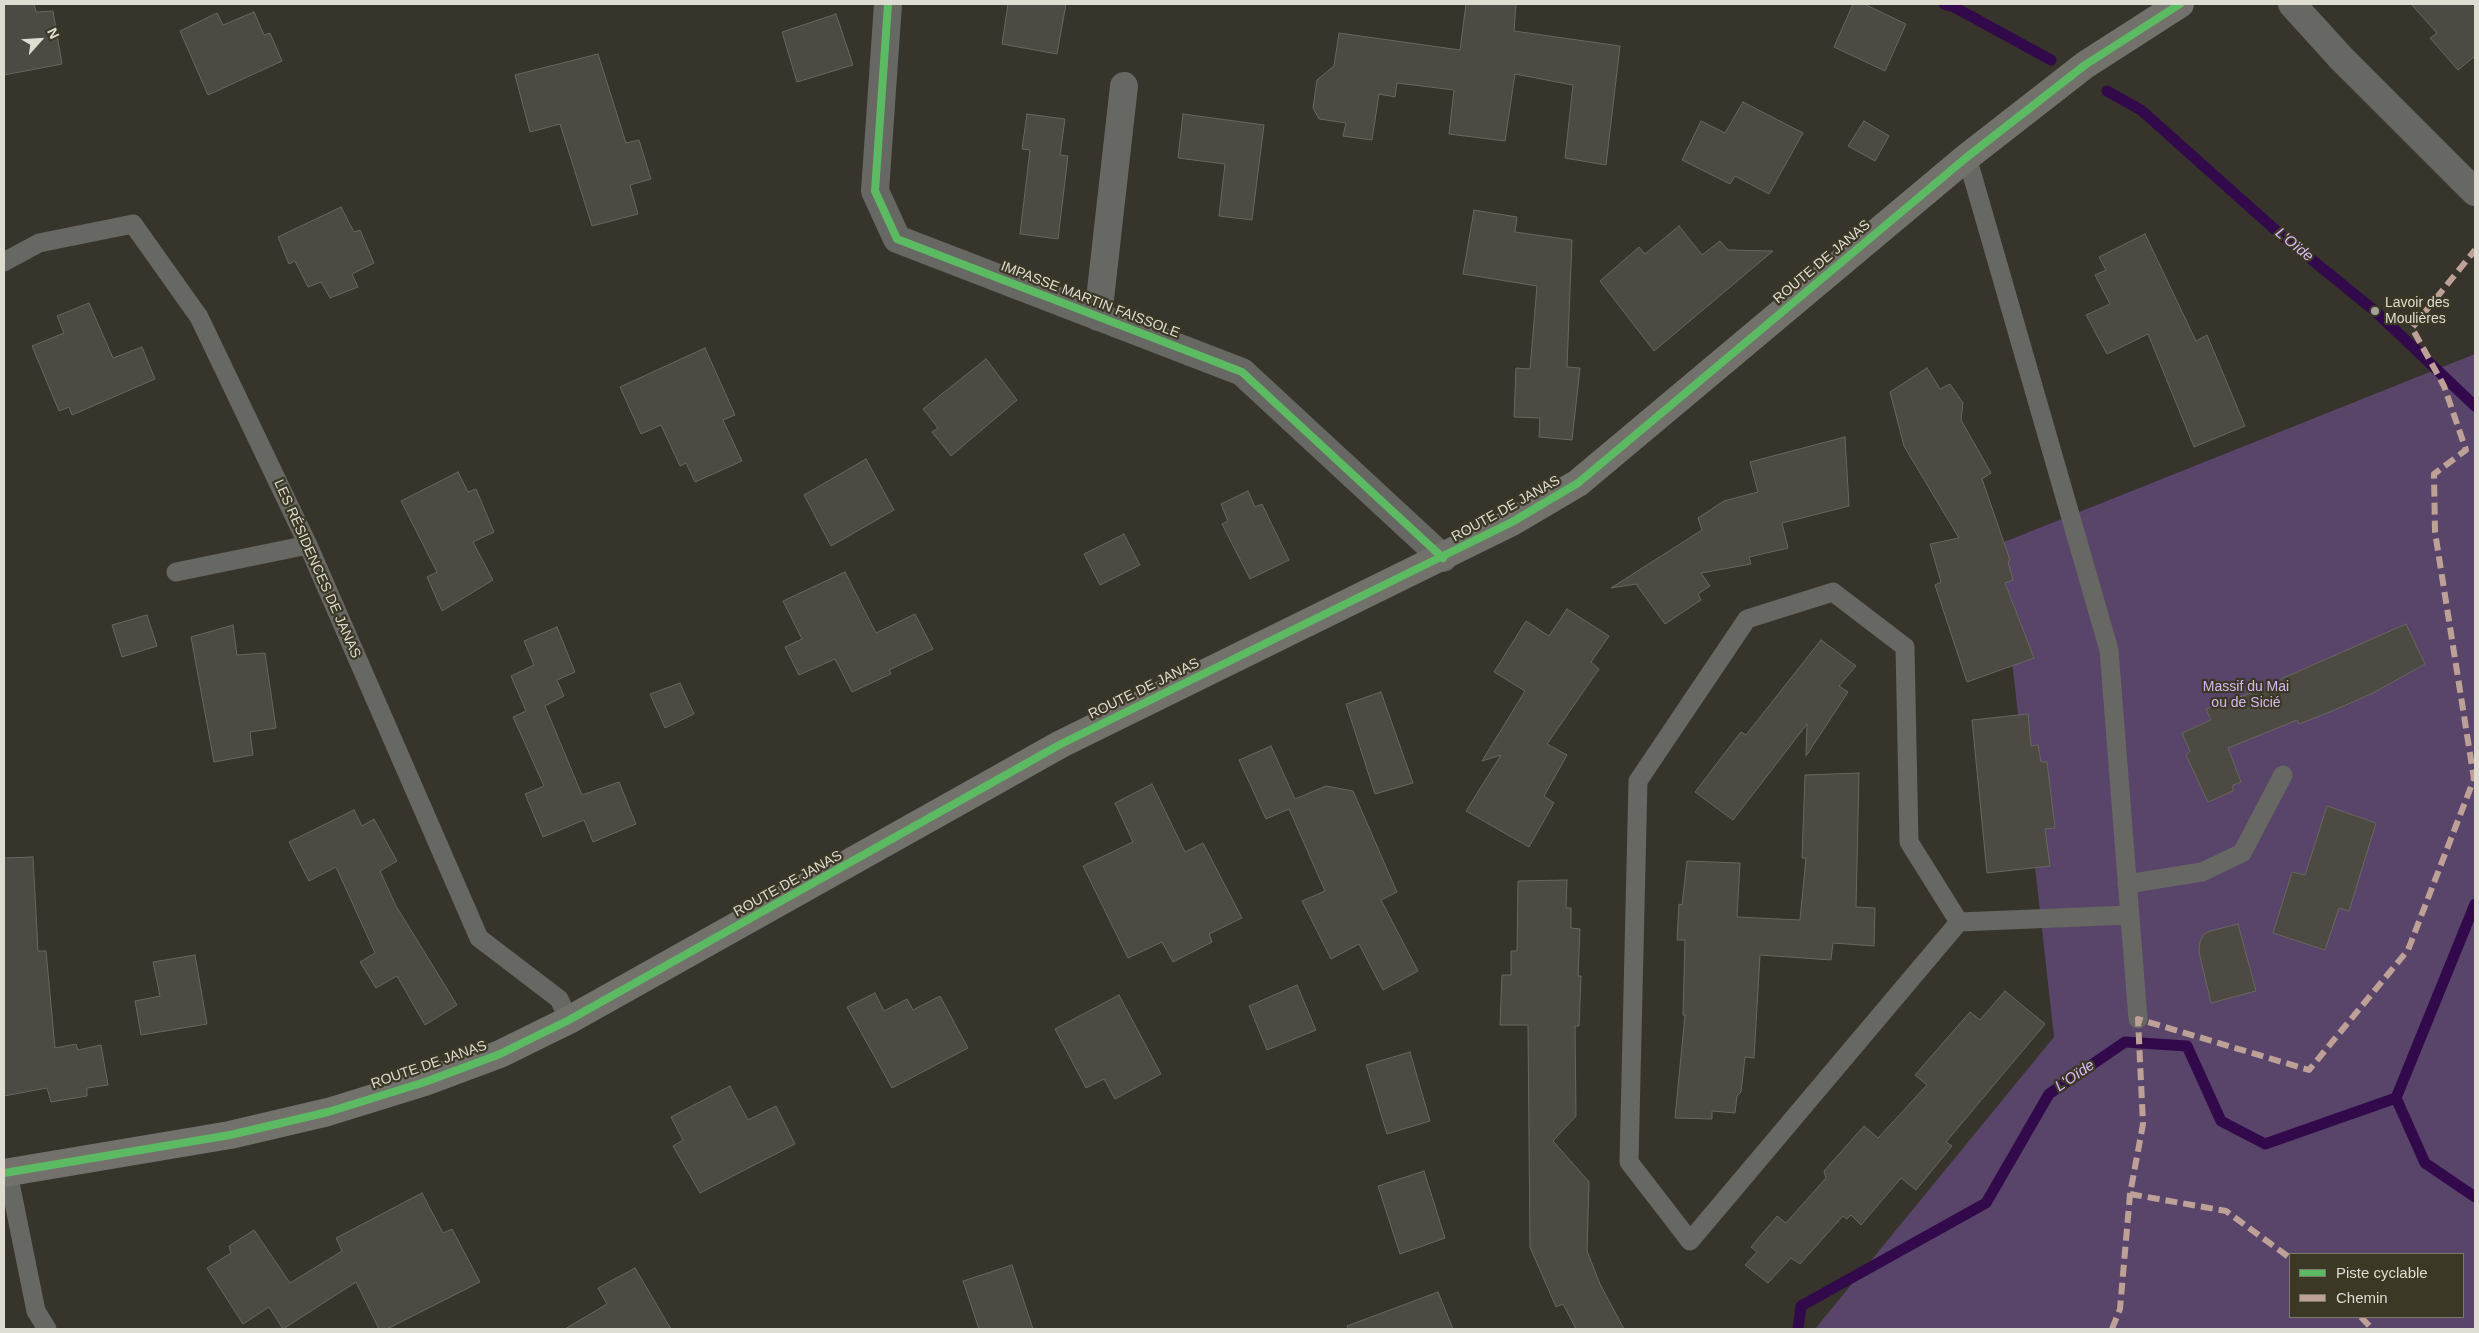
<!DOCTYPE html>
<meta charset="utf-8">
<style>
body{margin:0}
#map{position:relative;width:2479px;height:1333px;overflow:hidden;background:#37342b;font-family:Arial,sans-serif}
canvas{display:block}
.frame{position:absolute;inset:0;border:5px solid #dfddd2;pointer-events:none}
.legend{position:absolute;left:2289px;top:1253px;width:175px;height:65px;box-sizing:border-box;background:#3c3826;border:1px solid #7d7a6b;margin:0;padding:6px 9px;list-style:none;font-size:15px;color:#dfddd2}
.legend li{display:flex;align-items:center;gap:10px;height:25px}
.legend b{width:25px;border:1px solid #7d7a6b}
.north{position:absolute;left:15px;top:15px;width:50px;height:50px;-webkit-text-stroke:4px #3c3826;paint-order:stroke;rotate:64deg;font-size:14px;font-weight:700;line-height:20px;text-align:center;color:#dfddd2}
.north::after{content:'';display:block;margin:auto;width:18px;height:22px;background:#dfddd2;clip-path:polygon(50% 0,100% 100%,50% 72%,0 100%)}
</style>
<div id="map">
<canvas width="2479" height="1333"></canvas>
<div class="frame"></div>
<ul class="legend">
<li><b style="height:6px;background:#5cba63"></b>Piste cyclable</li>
<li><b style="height:6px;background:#bda197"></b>Chemin</li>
</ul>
<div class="north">N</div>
</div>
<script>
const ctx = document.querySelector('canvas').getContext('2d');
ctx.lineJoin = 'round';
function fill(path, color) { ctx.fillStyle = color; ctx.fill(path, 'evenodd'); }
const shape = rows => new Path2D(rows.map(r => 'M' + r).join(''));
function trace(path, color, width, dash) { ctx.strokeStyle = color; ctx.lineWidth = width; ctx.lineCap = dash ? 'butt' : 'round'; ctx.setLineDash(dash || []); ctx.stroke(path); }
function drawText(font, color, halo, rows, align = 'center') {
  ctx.font = font + ' Arial,sans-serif'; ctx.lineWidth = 4.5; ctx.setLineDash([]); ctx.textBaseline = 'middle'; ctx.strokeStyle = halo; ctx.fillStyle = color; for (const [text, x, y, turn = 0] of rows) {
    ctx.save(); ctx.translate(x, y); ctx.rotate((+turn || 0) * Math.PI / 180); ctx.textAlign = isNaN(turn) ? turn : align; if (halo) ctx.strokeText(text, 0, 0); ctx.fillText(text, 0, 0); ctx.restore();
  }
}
fill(shape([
 [2475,354,2475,1329,1815,1329,2054,1037,1999,544],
 [2290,1254,2463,1254,2463,1317,2290,1317]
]), '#59456a');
trace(shape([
 [1944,4,1954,7,2051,60],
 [2107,91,2141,110,2280,234,2375,311,2475,406],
 [2475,904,2396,1098,2425,1163,2475,1197],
 [1798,1329,1801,1306,1986,1203,2049,1094,2125,1042,2187,1046,2221,1121,2265,1144,2396,1098]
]), '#320a4b', 11);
const building = shape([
 [4,4,34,4,36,12,53,11,62,64,4,75,4,4],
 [1008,4,1066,4,1057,54,1002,44,1008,4],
 [1466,4,1516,4,1514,31,1620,46,1606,165,1565,158,1573,85,1515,74,1505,141,1449,134,1454,90,1397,83,1395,97,1379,94,1372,140,1343,136,1346,123,1319,119,1313,108,1317,80,1334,66,1339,33,1460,50,1466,4],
 [1853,4,1864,4,1906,24,1885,71,1834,47,1853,4],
 [2411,4,2475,4,2475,56,2458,70,2430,38,2437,33,2411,4],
 [254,12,264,35,270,33,282,61,208,95,180,31,217,13,223,25,254,12],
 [836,14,853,65,797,82,782,32,836,14],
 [598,54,626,143,639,140,651,179,630,185,638,214,592,226,560,124,530,132,515,75,598,54],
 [1743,102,1803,133,1769,194,1735,176,1730,184,1682,160,1701,121,1725,133,1743,102],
 [1027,114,1065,119,1060,155,1068,156,1058,239,1020,234,1030,150,1022,149,1027,114],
 [1183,114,1264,125,1252,220,1219,216,1225,164,1178,158,1183,114],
 [1864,121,1889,136,1875,161,1848,146,1864,121],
 [341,207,354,232,360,230,374,263,352,274,358,287,330,298,321,282,308,287,295,261,289,264,278,237,341,207],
 [1474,210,1517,217,1515,232,1572,240,1567,367,1580,368,1572,440,1539,437,1540,418,1514,417,1516,368,1530,369,1537,286,1463,274,1474,210],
 [1679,226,1702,255,1720,241,1728,250,1773,251,1654,351,1600,281,1639,247,1645,254,1679,226],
 [2145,234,2196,341,2207,335,2245,426,2194,447,2148,334,2107,354,2086,315,2110,304,2095,275,2106,270,2099,257,2145,234],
 [89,303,113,358,142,347,155,379,72,415,69,407,59,411,32,346,64,333,57,316,89,303],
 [705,348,735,415,723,420,742,461,695,482,686,463,680,466,661,425,641,434,620,387,705,348],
 [986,359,1017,400,951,456,932,432,938,428,923,409,986,359],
 [1927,368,1940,389,1950,384,1963,403,1961,420,1991,473,1982,479,2010,560,2008,562,2013,580,2005,583,2034,658,1967,682,1935,585,1941,582,1930,544,1959,538,1904,446,1890,392,1927,368],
 [1845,437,1849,506,1782,523,1788,548,1749,557,1751,564,1701,573,1710,586,1698,594,1701,600,1665,624,1636,584,1611,588,1702,530,1698,518,1724,501,1758,492,1750,462,1845,437],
 [866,459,894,510,831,546,804,495,866,459],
 [458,472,468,492,476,489,494,532,473,542,493,580,442,611,427,577,437,572,401,501,458,472],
 [1248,491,1255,507,1262,504,1289,560,1250,579,1222,524,1228,521,1221,504,1248,491],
 [1124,534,1140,565,1100,585,1084,554,1124,534],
 [845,572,876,633,915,614,933,649,889,670,891,674,852,692,835,659,799,675,785,647,802,639,783,601,845,572],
 [1567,609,1609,636,1591,662,1599,669,1547,744,1567,755,1544,796,1554,803,1529,847,1466,811,1501,755,1482,761,1525,691,1494,672,1526,621,1549,636,1567,609],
 [147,615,157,646,122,657,112,625,147,615],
 [2406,624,2425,664,2373,693,2332,711,2299,724,2297,720,2228,748,2241,782,2233,785,2233,791,2208,802,2186,755,2190,751,2182,733,2211,720,2206,709,2282,682,2281,679,2406,624],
 [233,625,237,655,265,653,276,728,250,732,253,755,214,762,191,637,233,625],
 [557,627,575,672,557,680,564,696,545,706,582,795,619,782,636,824,593,842,584,820,543,837,525,794,544,786,513,717,526,711,511,676,534,665,524,641,557,627],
 [1821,640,1856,666,1839,686,1848,692,1806,756,1807,724,1733,820,1695,792,1741,732,1746,735,1821,640],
 [680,683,694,714,665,728,650,694,680,683],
 [1381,692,1413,783,1375,794,1346,704,1381,692],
 [2028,714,2031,746,2038,745,2041,762,2047,762,2055,828,2045,829,2050,866,1987,873,1972,720,2028,714],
 [1271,746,1295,799,1326,786,1353,791,1397,892,1381,900,1418,971,1383,990,1359,944,1331,959,1302,901,1325,891,1289,809,1266,819,1239,760,1271,746],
 [1859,773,1856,907,1875,908,1874,946,1833,943,1831,960,1760,955,1754,1058,1745,1057,1741,1092,1737,1096,1735,1113,1712,1111,1712,1119,1675,1118,1685,1015,1683,1015,1685,940,1677,940,1679,904,1682,905,1687,861,1740,863,1737,917,1800,920,1806,858,1802,858,1805,775,1859,773],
 [1152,784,1185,852,1203,843,1242,918,1209,934,1212,942,1173,962,1162,942,1128,958,1083,866,1133,842,1115,803,1152,784],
 [2327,806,2376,823,2349,911,2339,908,2325,950,2273,933,2292,872,2305,875,2327,806],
 [354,810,362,826,374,819,397,861,380,871,396,906,457,1005,425,1025,397,976,376,988,360,962,375,953,336,867,309,881,289,842,354,810],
 [33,857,38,951,46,951,55,1048,76,1044,78,1050,101,1045,108,1085,87,1088,87,1096,51,1102,47,1088,4,1096,4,858,33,857],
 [1567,880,1566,908,1571,908,1571,928,1580,929,1578,976,1581,976,1579,1026,1575,1026,1576,1116,1553,1141,1589,1182,1587,1251,1600,1284,1624,1329,1576,1329,1563,1304,1556,1307,1530,1247,1528,1025,1500,1025,1502,975,1511,975,1511,951,1517,951,1518,881,1567,880],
 [2238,924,2256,991,2211,1003,2199,952,2200,942,2203,935,2210,931,2238,924],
 [195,955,207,1024,141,1035,135,1001,160,996,153,962,195,955],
 [1297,985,1316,1030,1267,1050,1249,1006,1297,985],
 [2005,991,2045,1024,1946,1142,1952,1146,1916,1190,1901,1178,1861,1225,1851,1215,1847,1219,1843,1216,1800,1264,1791,1258,1768,1283,1745,1265,1757,1252,1751,1247,1777,1216,1786,1223,1826,1178,1824,1171,1864,1126,1878,1138,1927,1085,1915,1075,1970,1012,1980,1020,2005,991],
 [875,993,884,1011,907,999,913,1010,940,996,968,1048,892,1088,847,1007,875,993],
 [1119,995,1161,1074,1115,1099,1104,1079,1086,1088,1055,1029,1119,995],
 [1410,1052,1430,1121,1387,1134,1366,1065,1410,1052],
 [730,1086,748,1120,776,1106,795,1144,700,1193,673,1146,683,1140,671,1117,730,1086],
 [1424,1171,1445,1238,1400,1254,1378,1186,1424,1171],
 [422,1193,443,1233,452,1229,480,1282,387,1329,379,1329,356,1282,283,1329,269,1307,243,1324,207,1268,231,1253,229,1246,254,1230,290,1283,342,1251,336,1238,422,1193],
 [1012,1265,1033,1329,979,1329,963,1281,1012,1265],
 [635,1268,671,1329,565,1329,607,1304,598,1288,635,1268],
 [1438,1292,1453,1329,1348,1329,1347,1326,1438,1292]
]);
fill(building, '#4c4a42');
trace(building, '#68675f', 1);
trace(shape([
 [1967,157,2109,650,2138,1019],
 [4,262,39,243,133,224,199,317,308,545,479,938,559,999,569,1020],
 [176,572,308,545],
 [2127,884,2202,872,2242,853,2283,775],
 [1959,922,1690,1241,1629,1162,1638,781,1747,619,1833,592,1905,647,1909,842,1959,922,2129,915],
 [8,1173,36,1311,47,1329]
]), '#676763', 19);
trace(shape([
 [888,4,875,191,897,239,1242,372,1443,558],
 [2292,4,2341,58,2475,192],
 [1098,317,1124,86]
]), '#676763', 28);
trace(shape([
 [4,1173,230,1135,328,1112,425,1082,500,1054,569,1020,1061,744,1512,522,1578,483,1967,157,2085,65,2180,4]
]), '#72716c', 28);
trace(shape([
 [2130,1194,2226,1211,2290,1258],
 [2361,1317,2372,1329],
 [2112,1329,2120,1309,2130,1194,2143,1124,2138,1019,2309,1070,2408,950,2474,779,2435,532,2434,474,2466,450,2444,386,2412,328,2475,250]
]), '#bda197', 6, [12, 6]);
trace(shape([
 [888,4,875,191,897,239,1242,372,1443,558],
 [4,1173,230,1135,328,1112,425,1082,500,1054,569,1020,1061,744,1512,522,1578,483,1967,157,2085,65,2180,4]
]), '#5cba63', 8);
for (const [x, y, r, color] of [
 [2375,311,5,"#a4a298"]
]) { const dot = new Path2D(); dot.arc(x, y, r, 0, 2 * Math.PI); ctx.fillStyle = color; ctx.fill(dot); trace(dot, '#3c3826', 2); }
drawText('14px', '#dfddd2', '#3c3826', [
 ["ROUTE DE JANAS",1822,262,-40],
 ["IMPASSE MARTIN FAISSOLE",1090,300,21],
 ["ROUTE DE JANAS",1506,509,-29],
 ["LES RÉSIDENCES DE JANAS",317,569,66],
 ["ROUTE DE JANAS",1144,689,-26],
 ["ROUTE DE JANAS",788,884,-29],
 ["ROUTE DE JANAS",429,1065,-19]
]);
drawText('14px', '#dfddd2', '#3c3826', [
 ["Lavoir des",2385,303],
 ["Moulières",2385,319]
], 'left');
drawText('14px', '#d5b7f3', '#3c3826', [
 ["Massif du Mai",2246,687],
 ["ou de Sicié",2246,703]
]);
drawText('italic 15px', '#dcbdfa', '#3c3826', [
 ["L'Oïde",2294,245,39],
 ["L'Oïde",2075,1076,-34]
]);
</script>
